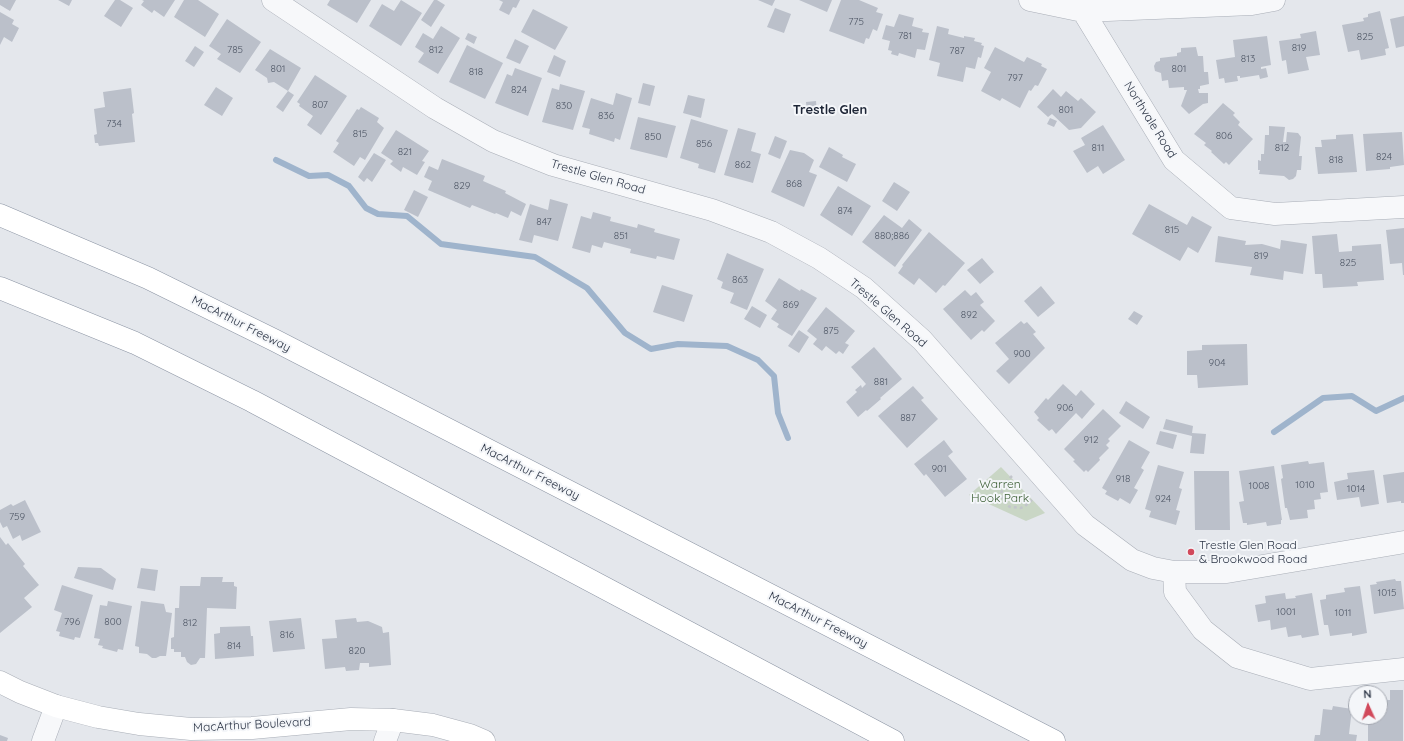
<!DOCTYPE html>
<style>
body{margin:0}
#map{position:relative;width:1404px;height:741px;overflow:hidden;background:#e4e7ec;font-family:Quicksand,sans-serif}
canvas{display:block}
.north{position:absolute;left:1348px;top:685px;width:40px;height:40px;box-sizing:border-box;background:#f4f6f9;border:1px solid #a4a8b1;border-radius:50%;rotate:357deg;font-size:11px;font-weight:700;line-height:16px;text-align:center;color:#2b3445}
.north::after{content:'';display:block;margin:auto;width:14px;height:18px;background:#d1495b;clip-path:polygon(50% 0,100% 100%,50% 72%,0 100%)}
</style>
<div id="map">
<canvas width="1404" height="741"></canvas>
<div class="north">N</div>
</div>
<script>
const ctx = document.querySelector('canvas').getContext('2d');
ctx.lineJoin = 'round';
function fill(path, color) { ctx.fillStyle = color; ctx.fill(path, 'evenodd'); }
const shape = rows => new Path2D(rows.map(r => 'M' + r).join(''));
function trace(path, color, width, dash) { ctx.strokeStyle = color; ctx.lineWidth = width; ctx.lineCap = dash ? 'butt' : 'round'; ctx.setLineDash(dash || []); ctx.stroke(path); }
function drawText(font, color, halo, rows, align = 'center') {
  ctx.font = font + ' Quicksand,sans-serif'; ctx.lineWidth = 4; ctx.setLineDash([]); ctx.textBaseline = 'middle'; ctx.strokeStyle = halo; ctx.fillStyle = color; for (const [text, x, y, turn = 0] of rows) {
    ctx.save(); ctx.translate(x, y); ctx.rotate((+turn || 0) * Math.PI / 180); ctx.textAlign = isNaN(turn) ? turn : align; if (halo) ctx.strokeText(text, 0, 0); ctx.fillText(text, 0, 0); ctx.restore();
  }
}
fill(shape([
 [1001,467,1045,513,1026,521,969,495]
]), '#c9d6c5');
trace(shape([
 [276,160,309,176,328,175,349,186,366,208,378,214,407,216,441,244,535,257,587,288,625,333,651,349,678,344,727,346,758,360,774,376,778,413,788,438],
 [1274,432,1323,398,1352,396,1376,411,1404,398]
]), '#9fb4cc', 6);
fill(shape([
 [0,0,16,0,10,11,0,5],
 [58,0,72,0,69,6],
 [115,0,120,0,133,8,121,27,104,16],
 [142,0,175,0,164,17,154,10,152,13,141,5,144,1],
 [184,0,198,0,219,14,205,37,174,17],
 [330,0,371,0,357,23,327,5],
 [401,0,422,13,401,46,369,26,382,4,394,11],
 [434,0,437,0,445,5,431,27,421,20],
 [499,0,520,0,516,8,513,7,509,15,499,10,503,2],
 [758,0,775,0,772,6],
 [799,0,832,0,827,12],
 [841,0,859,0,878,8,876,12,883,14,877,31,873,29,869,39,866,38,864,44,829,31],
 [775,8,791,14,784,33,767,27],
 [533,9,568,27,555,50,521,32],
 [1380,11,1389,48,1385,49,1386,55,1361,60,1359,50,1348,52,1342,25,1364,21,1363,18,1368,17,1368,14],
 [0,12,14,20,12,24,19,28,12,42,4,37,0,45],
 [899,14,914,18,912,26,923,29,922,32,929,33,925,50,917,49,915,58,899,53,898,56,891,54,892,51,888,50,890,41,882,39,886,25,894,27],
 [1404,16,1404,46,1396,48,1390,19],
 [227,19,261,42,240,73,217,59,221,54,209,46],
 [441,26,460,38,438,74,418,62,424,53,415,47,423,33,433,39],
 [937,26,949,29,948,34,964,38,964,36,975,38,974,41,982,43,981,45,984,46,981,58,978,57,975,69,966,67,963,82,937,76,940,63,929,60],
 [1316,31,1320,55,1306,57,1309,70,1288,74,1286,60,1282,61,1279,41,1301,38,1300,34],
 [468,33,477,37,474,44,465,39],
 [1267,36,1271,65,1261,67,1261,69,1266,68,1268,77,1260,79,1259,75,1240,78,1240,76,1237,76,1238,81,1225,83,1224,78,1219,79,1216,60,1235,57,1233,40],
 [515,39,529,46,520,64,506,58],
 [467,45,503,63,485,99,449,82],
 [195,46,204,52,194,67,185,61],
 [995,47,1024,62,1027,57,1042,64,1041,66,1047,69,1038,86,1035,85,1031,91,1029,90,1020,108,1002,98,1000,101,981,91,991,72,984,68],
 [1196,47,1198,56,1203,56,1204,72,1208,72,1209,84,1200,86,1200,89,1198,89,1199,93,1208,93,1208,103,1203,104,1189,114,1181,106,1187,90,1184,90,1184,87,1169,88,1168,80,1162,81,1161,73,1155,71,1154,66,1156,62,1160,61,1160,58,1177,56,1177,53,1181,52,1181,48],
 [270,49,301,68,288,91,274,82,268,83,267,78,255,70],
 [554,55,566,61,560,77,547,72],
 [515,68,542,78,528,116,495,103,507,74,512,76],
 [315,75,347,96,321,135,307,125,313,116,299,106,300,104,297,102],
 [643,83,655,86,650,106,638,103],
 [560,84,585,91,573,130,542,122,552,88,559,90],
 [216,87,233,98,222,116,204,105],
 [131,88,134,113,132,114,135,142,99,146,98,143,95,143,94,135,97,134,94,109,105,107,103,92],
 [1053,89,1061,97,1066,91,1078,101,1081,98,1096,112,1081,128,1069,130,1052,114,1048,117,1037,107],
 [288,91,294,95,283,112,276,107],
 [616,93,632,98,620,140,615,138,614,142,589,134,590,129,582,127,591,98,613,105],
 [688,95,705,99,701,118,683,113],
 [816,101,817,114,807,115,806,102],
 [1223,103,1235,113,1233,115,1240,122,1238,125,1253,139,1229,165,1226,162,1224,164,1211,152,1212,151,1204,145,1206,143,1194,134],
 [361,107,379,118,377,122,384,128,365,160,360,157,354,166,333,152,339,143,336,141,357,109,359,110],
 [850,107,857,110,854,116,847,113],
 [638,117,676,126,667,158,630,149],
 [1050,118,1057,121,1054,127,1047,124],
 [691,119,728,130,715,173,698,168,699,164,680,158],
 [1103,125,1125,160,1103,174,1098,166,1087,173,1073,151,1085,145,1081,138],
 [1269,126,1285,127,1283,142,1286,142,1287,132,1298,133,1301,137,1299,156,1302,156,1301,170,1297,170,1296,176,1293,179,1289,180,1284,176,1259,174,1260,170,1258,170,1258,160,1261,161,1261,154,1264,154,1265,135,1269,135],
 [738,128,756,133,751,151,761,154,753,183,724,175],
 [396,130,429,151,422,161,425,162,417,175,403,167,401,172,390,164,393,161,381,153],
 [1402,132,1404,165,1390,167,1390,169,1366,171,1363,134],
 [1353,134,1357,172,1318,174,1315,147,1322,147,1321,140,1336,139,1336,135],
 [775,136,787,141,780,159,768,154],
 [829,147,843,155,842,157,856,164,847,182,819,167],
 [790,150,804,153,814,160,809,172,817,175,804,207,771,192],
 [374,153,386,160,372,182,367,178,364,182,358,177],
 [442,159,485,176,483,181,506,191,505,193,526,204,521,216,511,211,508,218,496,213,495,214,472,205,470,208,428,190,432,181,424,177,429,166,438,170],
 [894,182,910,192,897,211,882,201],
 [838,186,871,206,852,236,820,215],
 [414,190,428,197,418,217,404,210],
 [550,199,568,204,558,241,534,235,532,243,519,240,530,204,548,210],
 [1149,204,1187,225,1192,216,1212,227,1198,253,1188,247,1180,261,1132,234],
 [593,212,611,217,610,221,637,228,638,224,655,229,654,232,680,239,674,260,657,256,656,259,630,253,631,249,604,242,602,248,592,245,590,253,572,248,581,216,591,219],
 [884,215,902,228,909,219,922,230,895,267,862,242],
 [1404,228,1404,275,1403,275,1402,263,1390,264,1386,230],
 [929,232,965,263,945,286,943,285,936,293,919,278,914,285,898,273,903,266,902,265],
 [1337,234,1339,252,1352,251,1352,246,1381,244,1384,280,1357,282,1358,286,1323,288,1322,274,1315,274,1312,236],
 [1218,236,1246,241,1245,245,1262,244,1280,249,1281,240,1307,244,1303,274,1284,271,1283,280,1250,275,1252,267,1215,262],
 [727,253,764,269,747,310,730,303,734,293,721,288,723,282,717,279],
 [982,258,994,272,980,284,967,270],
 [779,278,800,291,801,289,817,298,792,336,777,327,779,324,771,319,777,310,765,301],
 [662,285,693,295,684,322,653,312],
 [1041,286,1055,303,1038,317,1024,301],
 [965,290,971,296,976,292,984,302,980,305,995,321,984,332,982,330,971,340,943,309],
 [752,306,767,315,760,328,744,319],
 [826,307,855,331,845,343,849,345,843,354,839,351,836,354,826,346,822,351,813,344,817,339,807,331],
 [1134,311,1143,316,1137,325,1128,319],
 [1021,321,1024,324,1027,322,1036,332,1033,334,1045,348,1009,384,996,371,1009,359,995,343],
 [799,330,809,337,799,353,788,346],
 [1247,344,1248,385,1198,388,1197,375,1187,375,1187,351,1202,350,1202,345],
 [874,347,902,379,880,398,881,399,867,411,866,410,858,417,846,402,857,392,855,390,861,385,862,388,866,384,851,367],
 [1063,384,1076,396,1081,390,1095,404,1082,419,1076,413,1056,434,1052,429,1049,431,1037,420,1039,418,1034,412,1046,398,1048,400],
 [913,386,924,398,921,400,938,419,907,448,878,416],
 [1126,401,1150,417,1143,429,1119,413],
 [1103,409,1121,426,1108,439,1110,441,1106,445,1109,448,1099,458,1100,460,1088,472,1086,470,1084,472,1073,461,1075,460,1064,449],
 [1166,419,1193,426,1192,433,1206,434,1204,454,1190,453,1192,436,1163,429],
 [1160,431,1177,435,1173,449,1156,444],
 [944,440,953,452,948,456,967,479,945,497,926,474,924,476,914,464],
 [1129,440,1150,452,1141,468,1144,470,1134,488,1138,490,1130,504,1120,498,1118,501,1105,494,1107,491,1102,488],
 [1308,461,1309,464,1324,462,1328,492,1320,493,1321,499,1314,500,1315,509,1307,510,1308,518,1290,520,1287,508,1285,508,1281,479,1283,478,1281,465],
 [1158,465,1184,472,1179,488,1182,489,1176,510,1180,511,1176,525,1149,517,1151,511,1145,509],
 [1274,466,1282,520,1281,520,1281,524,1267,526,1266,522,1247,525,1247,523,1243,523,1239,502,1244,501,1239,471],
 [1374,470,1379,504,1361,507,1359,497,1337,500,1334,482,1348,479,1347,473],
 [1194,471,1229,471,1230,530,1195,530],
 [1404,472,1404,503,1401,503,1401,501,1387,503,1383,475],
 [25,500,41,532,22,541,20,535,13,539,7,526,3,528,0,522,0,510,11,504,13,506],
 [0,537,6,545,8,543,25,564,23,566,39,585,24,598,32,607,0,633],
 [78,567,101,568,116,579,113,590,74,578],
 [141,568,158,570,155,591,137,588],
 [201,577,223,577,222,582,234,582,234,586,237,587,236,609,207,608,205,658,200,658,196,664,191,665,187,662,185,657,181,657,181,652,174,652,174,649,171,649,171,638,174,637,175,608,179,608,180,586,200,586],
 [1395,579,1396,581,1401,581,1404,609,1374,614,1370,585,1377,584,1376,582],
 [62,585,93,595,80,638,75,637,74,640,59,636,60,632,56,631,62,613,54,610],
 [1360,586,1367,633,1352,636,1352,633,1330,636,1328,625,1324,625,1320,600,1326,599,1326,595,1345,592,1344,588],
 [1285,593,1286,599,1296,598,1295,596,1312,593,1319,635,1302,638,1301,635,1288,637,1286,627,1271,630,1270,620,1258,622,1255,605,1266,603,1265,596],
 [108,601,132,606,123,650,118,649,117,652,102,648,103,646,98,645,100,639,94,638,100,605,107,606],
 [141,601,164,604,166,612,172,613,166,656,160,656,156,658,152,658,147,654,139,653,139,647,135,646],
 [301,618,305,649,273,652,269,621],
 [356,618,357,622,368,621,382,627,383,633,389,632,391,665,369,667,369,663,360,663,359,670,346,671,345,667,325,669,322,639,337,638,335,620],
 [250,626,251,636,253,636,254,656,215,659,214,634,220,633,220,627],
 [1390,690,1403,690,1403,741,1368,741,1368,717,1380,717,1380,700,1390,700],
 [1333,706,1352,709,1349,734,1357,735,1356,741,1314,741,1315,735,1320,735,1323,709,1332,710],
 [0,735,8,738,7,741,0,741]
]), '#bbc0ca');
const street = shape([
 [273,0,435,108,493,141,553,165,712,210,771,232,819,258,864,288,922,340,1085,525,1132,560,1153,568,1174,572,1227,572,1404,542],
 [1030,0,1083,11,1252,4,1274,0],
 [1083,11,1174,160,1231,208,1275,214,1404,207],
 [1174,572,1175,592,1203,630,1237,657,1310,679,1404,669],
 [43,741,56,706],
 [385,741,393,720]
]);
const secondary = shape([
 [0,682,20,692,56,706,98,717,139,724,191,729,252,728,351,719,393,720,433,725,470,735,484,741]
]);
const highway = shape([
 [0,215,148,278,274,340,1054,741],
 [0,288,135,343,252,401,893,741]
]);
trace(street, '#a9aeb7', 23);
trace(secondary, '#a9aeb7', 23);
trace(highway, '#8b94a3', 23);
trace(shape([
 [1012,476,1003,485,1001,495,1006,504,1010,507,1021,508,1025,506,1033,499]
]), '#c2c5cb', 2.5, [3, 3]);
trace(street, '#f7f8fa', 22);
trace(secondary, '#fff', 22);
trace(highway, '#fff', 22);
for (const [x, y, r, color] of [
 [1191,552,4,"#d1495b"]
]) { const dot = new Path2D(); dot.arc(x, y, r, 0, 2 * Math.PI); ctx.fillStyle = color; ctx.fill(dot); trace(dot, '#f4f6f9', 1.5); }
drawText('10px', '#4f5766', null, [
 ["775",856,22],
 ["781",905,36],
 ["825",1365,37],
 ["819",1299,48],
 ["785",235,50],
 ["812",436,50],
 ["787",957,51],
 ["813",1248,59],
 ["801",278,69],
 ["801",1179,69],
 ["818",476,72],
 ["797",1015,78],
 ["824",519,90],
 ["807",320,105],
 ["830",564,106],
 ["801",1066,110],
 ["836",606,116],
 ["734",114,124],
 ["815",360,134],
 ["806",1224,136],
 ["850",653,137],
 ["856",704,144],
 ["811",1098,148],
 ["812",1282,148],
 ["821",405,152],
 ["824",1384,157],
 ["818",1336,160],
 ["862",743,165],
 ["868",794,184],
 ["829",462,186],
 ["874",845,211],
 ["847",544,222],
 ["815",1172,230],
 ["851",621,236],
 ["880;886",892,236],
 ["819",1261,256],
 ["825",1348,263],
 ["863",740,280],
 ["869",791,305],
 ["892",969,315],
 ["875",831,331],
 ["900",1022,354],
 ["904",1217,363],
 ["881",881,382],
 ["906",1065,408],
 ["887",908,418],
 ["912",1091,440],
 ["901",939,469],
 ["918",1123,479],
 ["1010",1305,485],
 ["1008",1259,486],
 ["1014",1356,489],
 ["924",1163,499],
 ["759",17,517],
 ["1015",1387,593],
 ["1001",1286,612],
 ["1011",1343,613],
 ["796",72,622],
 ["800",113,622],
 ["812",190,623],
 ["816",287,635],
 ["814",234,646],
 ["820",357,651]
]);
drawText('12px', '#2b3445', '#f4f6f9', [
 ["Northvale Road",1150,120,58],
 ["Trestle Glen Road",598,177,16],
 ["Trestle Glen Road",888,313,41],
 ["MacArthur Freeway",241,324,27],
 ["MacArthur Freeway",530,472,27],
 ["MacArthur Freeway",818,620,27],
 ["MacArthur Boulevard",252,725,-3]
]);
drawText('12px', '#3f6138', '#f4f6f9', [
 ["Warren",1000,484],
 ["Hook Park",1000,498]
]);
drawText('12px', '#2b3445', '#f4f6f9', [
 ["Trestle Glen Road",1199,545],
 ["& Brookwood Road",1199,559]
], 'left');
drawText('bold 13px', '#1d2536', '#f4f6f9', [
 ["Trestle Glen",830,110]
]);
</script>
